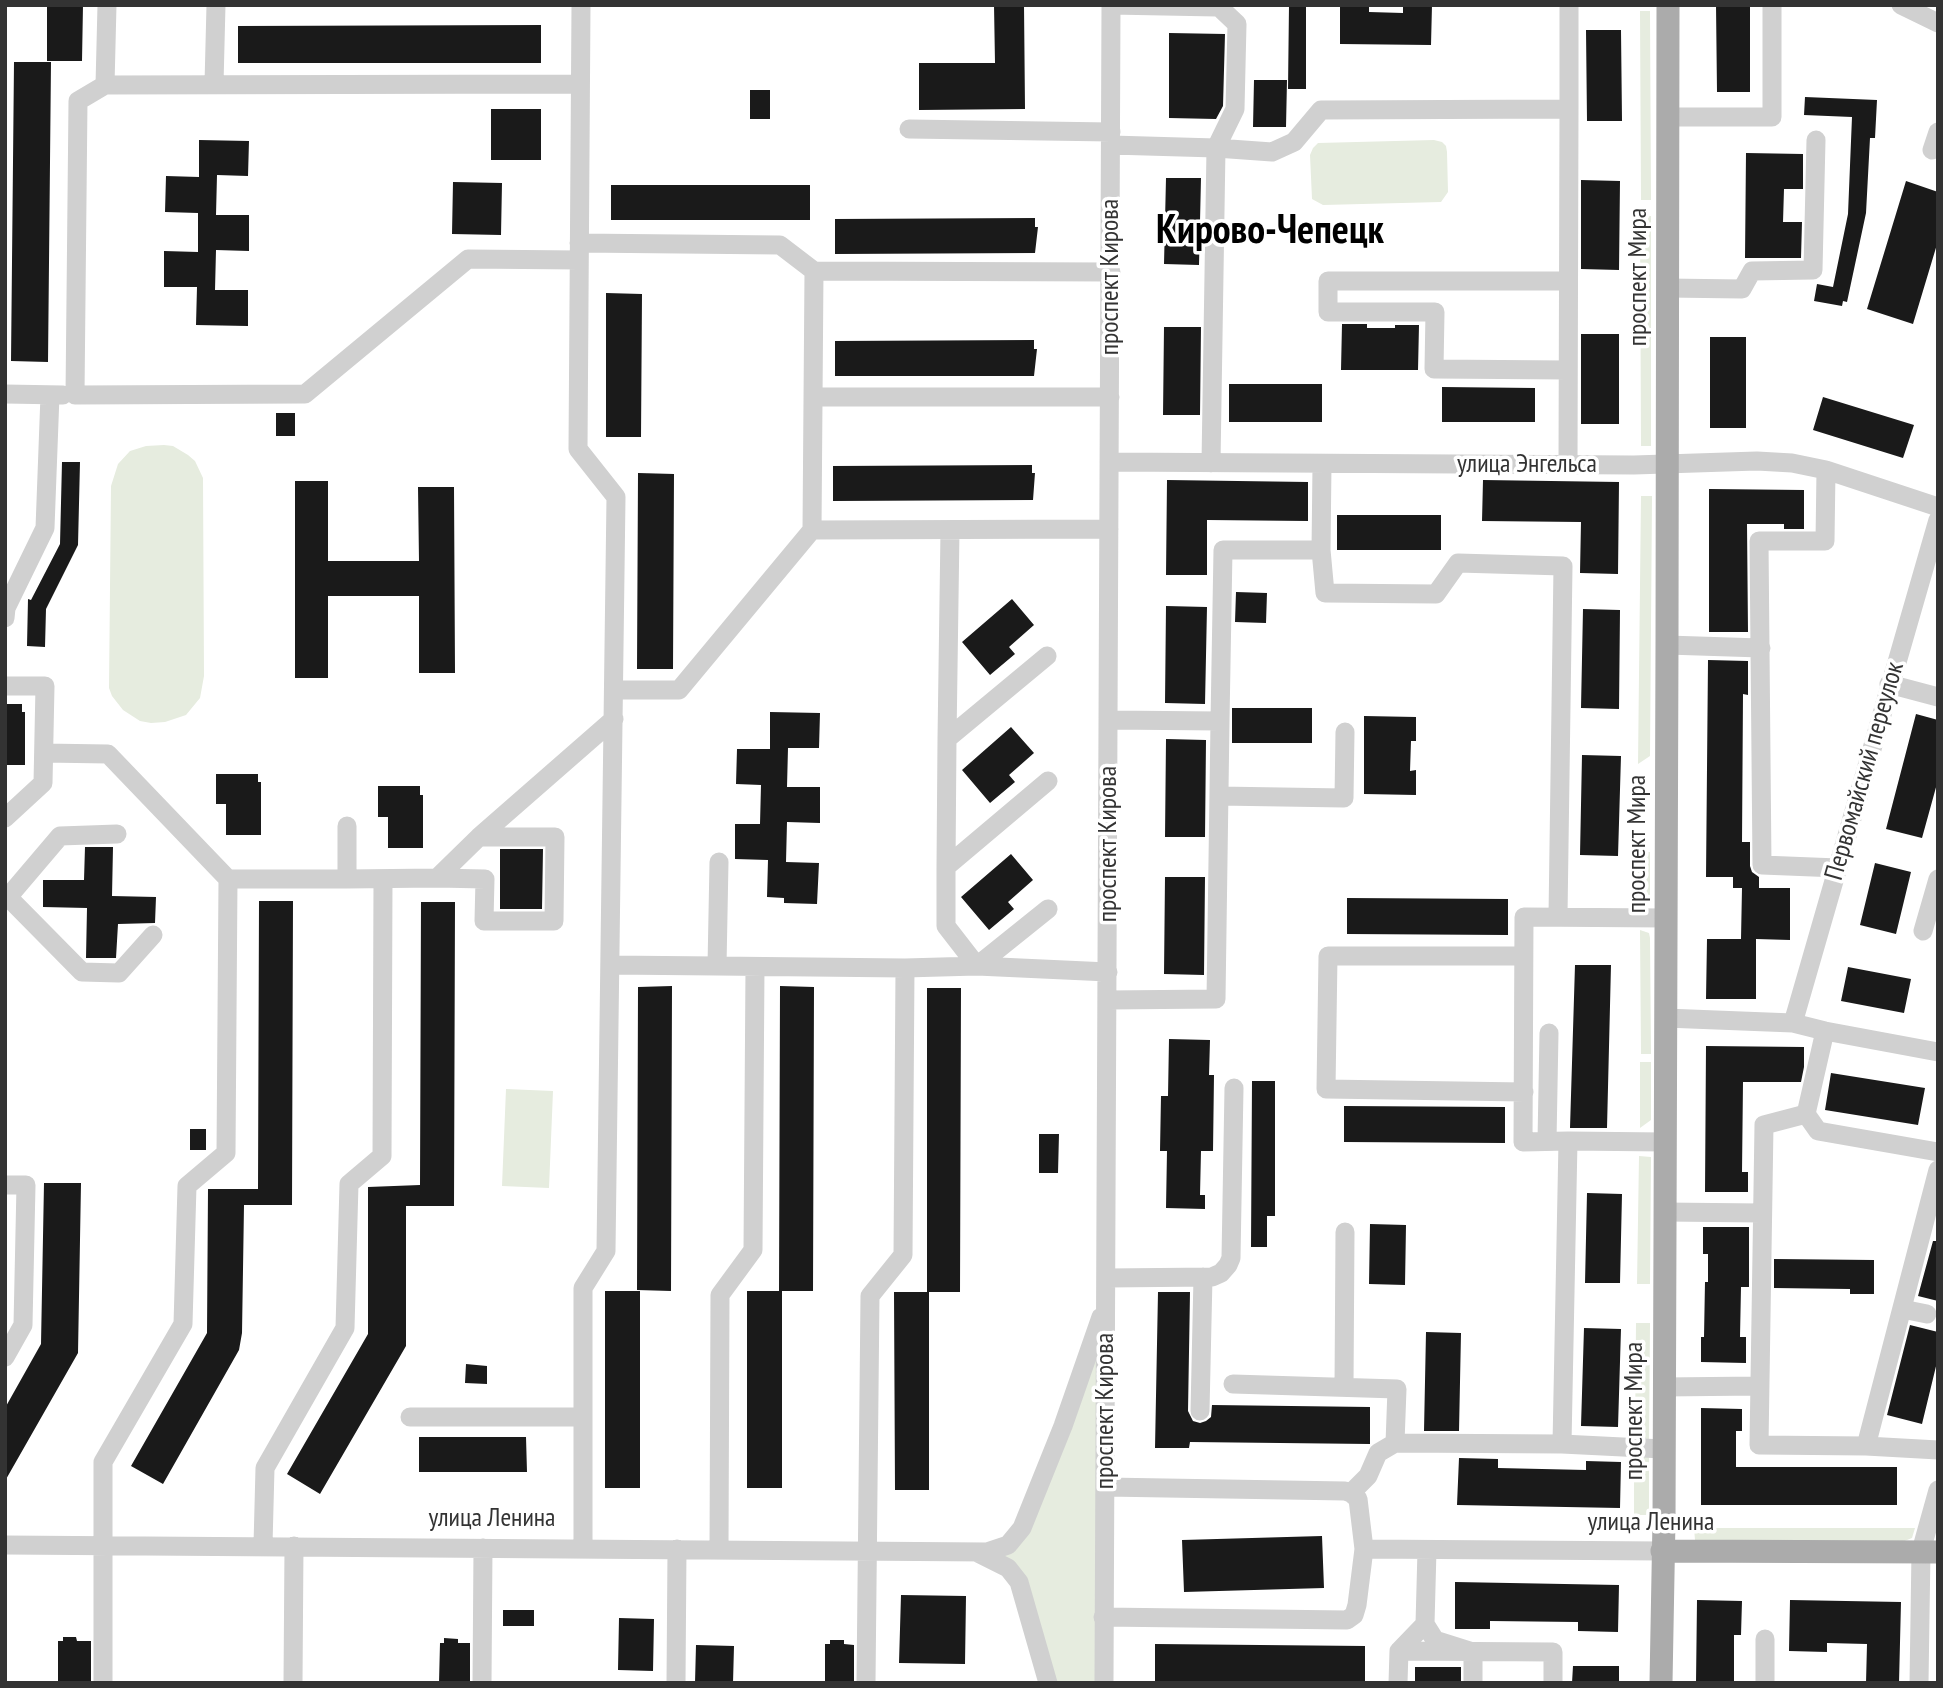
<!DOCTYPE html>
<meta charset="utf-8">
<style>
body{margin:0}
#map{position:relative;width:1943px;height:1688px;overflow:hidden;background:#fff;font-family:"PT Sans Narrow",sans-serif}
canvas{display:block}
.frame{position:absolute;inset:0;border:7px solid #333;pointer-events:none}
</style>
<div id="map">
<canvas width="1943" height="1688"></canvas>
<div class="frame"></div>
</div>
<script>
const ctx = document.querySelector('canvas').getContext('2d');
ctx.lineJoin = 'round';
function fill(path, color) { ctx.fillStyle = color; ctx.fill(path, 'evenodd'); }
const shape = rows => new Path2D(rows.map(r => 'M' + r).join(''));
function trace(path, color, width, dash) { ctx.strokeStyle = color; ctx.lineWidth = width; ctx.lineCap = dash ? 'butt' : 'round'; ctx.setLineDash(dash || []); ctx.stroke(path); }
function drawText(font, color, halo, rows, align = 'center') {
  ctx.font = font + ' "PT Sans Narrow",sans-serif'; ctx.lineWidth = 7; ctx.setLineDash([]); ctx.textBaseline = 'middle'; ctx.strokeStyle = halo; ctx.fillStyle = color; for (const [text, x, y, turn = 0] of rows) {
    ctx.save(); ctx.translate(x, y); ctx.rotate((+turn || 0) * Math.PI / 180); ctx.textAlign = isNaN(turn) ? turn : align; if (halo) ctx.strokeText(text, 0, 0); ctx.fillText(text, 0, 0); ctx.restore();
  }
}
fill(shape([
 [1640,11,1650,11,1651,200,1641,200],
 [1434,140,1442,142,1446,146,1447,152,1448,192,1441,202,1323,205,1312,199,1310,155,1313,148,1318,143],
 [1651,216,1651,446,1641,446,1640,217],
 [164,445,173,446,188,455,195,461,203,478,204,676,200,698,186,715,165,722,151,723,140,721,123,710,112,696,109,688,111,486,118,464,130,451,146,446],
 [1641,496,1652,496,1650,756,1638,764],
 [1638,852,1650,852,1650,894,1649,899,1637,904],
 [1640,930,1649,933,1650,938,1651,1054,1641,1054],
 [1640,1062,1651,1062,1651,1120,1640,1128],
 [506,1089,553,1091,549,1188,502,1186],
 [1639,1156,1651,1157,1650,1284,1637,1284],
 [1107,1302,1103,1683,1049,1683,1025,1597,991,1551,1008,1545],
 [1636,1323,1650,1323,1649,1441,1635,1440],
 [1634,1456,1649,1456,1649,1515,1634,1515],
 [1694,1528,1915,1528,1912,1538,1902,1542,1695,1540]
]), '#e6ecdf');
fill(shape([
 [47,5,83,5,82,61,47,61],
 [994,5,1024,5,1025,109,919,110,919,63,995,63],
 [1289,5,1306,5,1306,89,1288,89],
 [1340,5,1369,5,1369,12,1403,13,1403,5,1432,5,1431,45,1340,44],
 [1716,5,1750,5,1750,92,1717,92],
 [541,25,541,63,238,63,238,26],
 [1586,30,1621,30,1622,121,1587,121],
 [1169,33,1225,34,1223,106,1216,119,1169,118],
 [14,62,51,62,48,362,11,361],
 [1254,80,1287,80,1286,127,1253,127],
 [750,90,770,90,770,119,750,119],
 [1805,97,1877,100,1875,138,1870,138,1866,213,1847,302,1843,301,1842,306,1814,301,1817,284,1833,287,1848,214,1852,117,1804,115],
 [491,109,541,109,541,160,491,160],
 [199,140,249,141,248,176,217,175,216,215,249,215,249,251,216,250,215,290,248,290,248,326,196,325,197,287,164,287,164,251,198,252,198,213,165,212,166,176,199,177],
 [1746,153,1803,154,1803,189,1784,189,1783,222,1802,222,1801,258,1745,258],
 [1166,178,1201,178,1199,265,1164,264],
 [1581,180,1620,181,1619,270,1581,269],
 [1906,181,1938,192,1938,241,1913,324,1867,309],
 [453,182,502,183,501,235,452,234],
 [611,185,810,185,810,220,611,220],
 [1035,218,1035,227,1038,227,1035,253,835,254,835,219],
 [606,293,642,294,641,437,606,437],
 [1342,324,1367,324,1367,328,1395,328,1395,325,1419,325,1418,370,1341,370],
 [1164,327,1201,327,1200,415,1163,415],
 [1581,334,1619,334,1619,424,1581,424],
 [1710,337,1746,337,1746,428,1710,428],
 [1034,340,1034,349,1037,349,1034,376,835,376,835,341],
 [1229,384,1322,384,1322,422,1229,422],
 [1442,387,1535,388,1535,422,1442,422],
 [1823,397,1914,425,1903,458,1813,430],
 [276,413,295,413,295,436,276,436],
 [62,462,80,462,78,545,46,609,45,647,27,646,28,599,31,600,60,544],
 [1032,465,1032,473,1035,473,1033,500,833,501,833,466],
 [638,473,674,474,673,669,637,669],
 [1167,480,1308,482,1308,521,1207,520,1207,575,1166,575],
 [1483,480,1619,482,1618,574,1580,573,1581,522,1482,521],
 [295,481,328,481,328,561,419,561,418,487,454,487,455,673,419,673,419,596,328,596,328,678,295,678],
 [1709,489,1804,490,1804,529,1784,529,1784,524,1747,524,1748,632,1709,632],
 [1337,515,1441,515,1441,550,1337,550],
 [1236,592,1267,593,1266,623,1235,622],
 [1012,599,1034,625,1009,647,1015,654,990,675,962,642],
 [1166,606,1207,607,1205,704,1165,703],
 [1583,609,1620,610,1619,709,1581,708],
 [1708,660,1748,661,1748,695,1743,694,1742,842,1750,842,1750,866,1752,872,1759,877,1759,888,1790,888,1790,940,1756,939,1756,999,1706,999,1707,939,1741,939,1742,888,1733,888,1733,877,1706,877],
 [5,704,22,704,22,712,25,712,25,765,5,765],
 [1232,708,1312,708,1312,743,1232,743],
 [770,712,820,713,819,748,788,748,787,787,820,787,820,823,787,822,786,862,819,863,817,904,784,903,784,898,767,897,768,860,735,859,735,824,760,824,761,785,736,784,737,749,770,749],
 [1916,714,1938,720,1938,780,1922,838,1886,829],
 [1364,716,1416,717,1416,741,1411,741,1410,771,1416,770,1416,795,1364,794],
 [1011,727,1034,753,1009,775,1015,782,990,803,962,770],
 [1166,739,1206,740,1205,837,1165,837],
 [1582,755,1621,756,1618,856,1580,855],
 [216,774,258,774,258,782,261,782,261,835,226,835,226,804,216,804],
 [378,786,420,786,420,795,423,795,423,848,388,848,388,817,378,817],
 [85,847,113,847,112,896,156,897,155,923,118,924,116,958,86,958,87,908,43,907,43,880,84,880],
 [500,849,543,849,542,909,500,909],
 [1011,854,1033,880,1008,902,1014,909,989,930,961,897],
 [1875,863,1911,872,1896,934,1860,925],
 [1165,877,1205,877,1204,975,1164,974],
 [1347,898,1508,899,1508,935,1347,934],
 [259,901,293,901,292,1205,244,1205,242,1333,239,1350,163,1484,131,1466,207,1333,208,1189,258,1189],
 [421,902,455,902,454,1206,406,1206,406,1346,320,1494,287,1474,368,1334,368,1187,420,1185],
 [1575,965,1611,965,1607,1128,1570,1128],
 [1848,967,1911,979,1904,1013,1841,1001],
 [672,986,671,1291,637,1290,638,987],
 [780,986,814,987,813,1291,779,1291],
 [927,988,961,988,960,1292,927,1292],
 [1169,1039,1210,1040,1209,1075,1214,1075,1213,1151,1201,1151,1200,1195,1205,1195,1205,1209,1166,1208,1167,1151,1160,1151,1161,1096,1168,1096],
 [1706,1046,1804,1047,1804,1067,1801,1082,1743,1082,1742,1172,1748,1172,1748,1192,1705,1192],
 [1831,1073,1925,1088,1918,1125,1825,1110],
 [1252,1081,1275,1081,1275,1216,1267,1216,1267,1247,1251,1247],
 [1344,1106,1505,1107,1505,1143,1344,1142],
 [190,1129,206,1129,206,1150,190,1150],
 [1039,1134,1059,1134,1058,1173,1039,1173],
 [44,1183,81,1183,78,1353,5,1481,5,1408,41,1344],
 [1587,1193,1622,1194,1620,1283,1585,1283],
 [1370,1224,1406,1225,1405,1285,1369,1284],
 [1703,1227,1749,1227,1749,1287,1741,1287,1740,1337,1746,1337,1746,1363,1701,1362,1701,1337,1704,1337,1705,1282,1708,1282,1708,1254,1703,1254],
 [1933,1241,1938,1241,1938,1301,1918,1296],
 [1774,1259,1874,1260,1874,1294,1850,1294,1850,1289,1774,1288],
 [605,1291,640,1291,640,1488,605,1488],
 [747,1291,782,1291,782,1488,747,1488],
 [894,1292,929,1292,929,1490,895,1490],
 [1158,1292,1190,1292,1188,1411,1193,1421,1200,1423,1206,1421,1211,1417,1212,1405,1370,1407,1370,1444,1190,1442,1189,1448,1155,1448],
 [1910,1325,1938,1332,1938,1358,1922,1424,1887,1415],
 [1584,1328,1621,1329,1618,1427,1581,1426],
 [1426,1332,1461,1333,1459,1431,1424,1431],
 [466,1364,487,1366,487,1384,465,1383],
 [1701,1408,1742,1409,1742,1431,1736,1431,1736,1467,1897,1467,1897,1505,1701,1505],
 [419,1437,526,1437,527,1472,419,1472],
 [1459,1458,1498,1459,1498,1468,1586,1470,1586,1461,1621,1462,1620,1508,1457,1505],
 [1322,1536,1324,1588,1184,1592,1182,1540],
 [1455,1582,1619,1585,1618,1632,1578,1631,1578,1622,1490,1621,1490,1629,1455,1629],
 [901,1595,966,1596,965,1664,899,1663],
 [1697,1600,1742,1601,1741,1635,1734,1635,1734,1683,1696,1683],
 [1790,1600,1901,1602,1899,1683,1866,1683,1867,1644,1827,1643,1827,1652,1789,1651],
 [503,1610,534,1610,534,1626,503,1626],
 [619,1618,654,1619,653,1671,618,1670],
 [63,1637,76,1637,77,1641,91,1641,91,1683,58,1683,58,1641,63,1641],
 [444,1638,458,1639,458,1643,470,1643,470,1683,439,1683,440,1643,444,1643],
 [830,1640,844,1640,844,1644,854,1645,854,1683,825,1683,825,1644,830,1644],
 [1155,1644,1365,1646,1365,1683,1155,1683],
 [696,1645,734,1646,733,1683,695,1683],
 [1573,1666,1619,1666,1619,1683,1572,1683],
 [1415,1667,1461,1667,1461,1683,1415,1683]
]), '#1a1a1a');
trace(shape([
 [581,5,578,449,616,497,606,1251,583,1288,583,1547],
 [1111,5,1217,7],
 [1217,5,1237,24,1235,109,1216,148,1272,152,1294,142,1321,110,1569,109,1569,5],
 [1901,5,1938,23],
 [214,84,216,5],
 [105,85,107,5],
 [1668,117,1772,117,1772,5],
 [909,129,1111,132],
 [1111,145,1216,148,1211,463],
 [1932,150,1938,132],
 [579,243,780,245,814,271,812,530],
 [579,260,468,259,305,394,75,395,78,101,105,85,580,84],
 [814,271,1111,272],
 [1568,281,1328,281,1328,312,1435,312,1434,369,1568,370],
 [1667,288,1742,289,1752,271,1813,270,1816,140],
 [5,394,63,395],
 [813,397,1110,397],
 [1109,462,1634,465,1757,461,1792,463,1826,470,1938,507],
 [1568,464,1569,109],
 [1826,470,1825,541,1759,541,1762,865,1838,868],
 [1321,550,1322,465],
 [5,618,6,608,45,528,50,395],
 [1667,645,1761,648],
 [1889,684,1938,697],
 [5,686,45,686,43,783,5,818],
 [615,690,679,690,812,530,1109,529],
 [1220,721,1223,550,1321,550,1325,593,1436,594,1458,563,1563,566,1558,916],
 [947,739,950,530],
 [44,753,108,754,228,879,347,879],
 [1219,796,1344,798,1345,732],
 [347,826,347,879,437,878,479,837,614,719],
 [946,867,947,739,1047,656],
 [437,878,485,879,484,921,554,921,555,837,479,837],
 [5,894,82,972,119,973,153,935],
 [9,896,60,836,117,834],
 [1048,909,977,966,946,926,946,867,1048,781],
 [1923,931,1938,879],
 [1523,956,1328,956,1326,1089,1524,1092],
 [610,965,717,966,719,862],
 [717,966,905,968,977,966,1108,972],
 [1108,1000,1216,999,1220,721,1109,720],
 [1665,1018,1793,1023,1825,1031,1938,1052],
 [1793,1023,1938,520],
 [1825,1031,1806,1114,1818,1131,1938,1152],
 [1806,1114,1764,1125,1759,1445,1866,1446,1938,1450],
 [1547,1141,1549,1033],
 [1568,1141,1523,1142,1524,917,1666,918],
 [5,1185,26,1185,23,1325,5,1357],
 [1664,1212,1762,1213],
 [1107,1278,1212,1277,1221,1273,1228,1265,1231,1258,1234,1088],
 [1902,1309,1927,1314],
 [1233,1384,1397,1389,1395,1443,1378,1453,1368,1476,1351,1493],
 [1344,1387,1345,1232],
 [1663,1387,1759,1386],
 [1200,1411,1203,1277],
 [410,1417,583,1417],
 [1395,1443,1562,1444],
 [1866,1446,1938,1170],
 [1663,1449,1562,1444,1568,1141,1665,1142],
 [5,1545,987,1552,1008,1545,1022,1528,1063,1426,1101,1317],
 [263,1545,265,1468,345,1328,349,1184,382,1156,383,879],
 [719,1549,720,1295,753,1250,755,967],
 [1364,1549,1662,1551],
 [1427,1550,1425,1624,1435,1640,1473,1652,1473,1683],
 [978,1553,1008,1568,1019,1582,1048,1683],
 [1103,1617,1347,1620,1354,1615,1357,1605,1364,1549,1358,1499,1351,1493,1345,1491,1106,1487],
 [1425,1624,1399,1651,1553,1652,1553,1683],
 [103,1683,103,1462,183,1324,187,1186,226,1153,228,879],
 [293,1683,294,1546],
 [482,1683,483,1548],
 [676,1683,677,1549],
 [866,1683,870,1296,903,1255,905,968],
 [1104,1683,1111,5],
 [1398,1683,1399,1651],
 [1765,1683,1765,1639],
 [1919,1683,1921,1551,1938,1490]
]), '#d0d0d0', 19);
trace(shape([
 [1662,1551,1938,1552],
 [1661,1683,1664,1520,1667,645,1668,5]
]), '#ababab', 23);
drawText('26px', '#333', '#fff', [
 ["проспект Кирова",1111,277,-90],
 ["проспект Мира",1639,277,-90],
 ["улица Энгельса",1527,465],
 ["Первомайский переулок",1865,771,-74],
 ["проспект Кирова",1109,844,-90],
 ["проспект Мира",1638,844,-90],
 ["проспект Кирова",1106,1411,-90],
 ["проспект Мира",1635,1411,-90],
 ["улица Ленина",492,1519],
 ["улица Ленина",1651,1523]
]);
drawText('bold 40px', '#000', '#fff', [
 ["Кирово-Чепецк",1270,232]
]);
</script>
